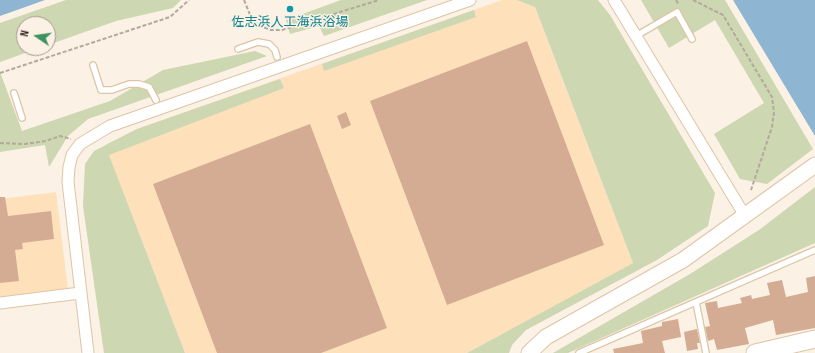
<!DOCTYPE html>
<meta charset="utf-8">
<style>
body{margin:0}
#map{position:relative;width:815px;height:353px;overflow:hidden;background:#fbf1e4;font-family:"Sofia Sans Condensed",sans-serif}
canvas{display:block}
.north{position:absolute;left:16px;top:16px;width:40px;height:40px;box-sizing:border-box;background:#fbf1e4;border:1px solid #a59c8f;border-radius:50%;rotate:283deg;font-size:11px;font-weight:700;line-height:16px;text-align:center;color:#251c10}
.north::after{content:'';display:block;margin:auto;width:14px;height:18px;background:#3d9163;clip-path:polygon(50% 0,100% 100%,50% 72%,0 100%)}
</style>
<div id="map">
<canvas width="815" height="353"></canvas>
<div class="north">N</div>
</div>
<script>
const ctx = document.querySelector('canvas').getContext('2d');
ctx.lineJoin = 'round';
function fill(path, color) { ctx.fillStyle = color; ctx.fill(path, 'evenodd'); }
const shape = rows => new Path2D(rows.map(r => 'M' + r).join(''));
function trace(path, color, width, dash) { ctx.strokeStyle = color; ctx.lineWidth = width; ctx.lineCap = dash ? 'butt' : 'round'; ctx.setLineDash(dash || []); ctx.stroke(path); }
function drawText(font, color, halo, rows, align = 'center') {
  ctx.font = font + ' "Sofia Sans Condensed","Noto Sans JP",sans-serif'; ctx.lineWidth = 3; ctx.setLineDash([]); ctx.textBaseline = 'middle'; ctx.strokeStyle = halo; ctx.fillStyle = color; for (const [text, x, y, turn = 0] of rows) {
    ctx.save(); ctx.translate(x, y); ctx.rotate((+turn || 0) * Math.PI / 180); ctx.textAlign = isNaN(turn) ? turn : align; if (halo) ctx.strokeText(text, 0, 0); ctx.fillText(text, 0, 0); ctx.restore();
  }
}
fill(shape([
 [502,0,532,0,633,263,467,353,185,353,105,145,137,129],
 [56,192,68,289,0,298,0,199]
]), '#fee0ba');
fill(shape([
 [66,0,181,0,173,8,116,21,48,45,48,24,24,24,24,48,39,48,0,62,0,23],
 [341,0,427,0,324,36,319,26,290,34,286,20],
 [517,0,598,0,610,15,715,193,708,226,657,260,526,330,512,345,509,353,467,353,633,263,535,7],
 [641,0,725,0,813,149,767,184,740,179,714,134,764,103,715,20,669,48],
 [474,10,476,17,324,71,322,64],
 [255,51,267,56,88,119,68,136,49,167,45,145,0,152,0,72,22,131,110,101,163,70],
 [280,79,284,88,109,155,185,353,104,353,83,206,85,164,94,151,137,129],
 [815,187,815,243,568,353,553,353,690,274,759,230]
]), '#cdd7b1');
fill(shape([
 [0,0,45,0,0,16],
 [733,0,815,0,815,136]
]), '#8eb5d1');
fill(shape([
 [527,41,604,245,447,305,370,101],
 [346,112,351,125,342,129,337,116],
 [310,124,387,328,321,353,217,353,153,184],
 [0,197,5,197,8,216,51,211,54,239,22,243,23,249,15,250,19,281,0,283],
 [815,276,815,328,776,335,773,320,745,328,749,344,717,350,714,339,708,341,705,327,710,326,705,303,717,301,718,308,742,303,740,298,751,295,752,299,770,295,767,283,782,280,786,297,808,292,806,278],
 [678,319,681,337,662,341,665,353,614,353,613,349,643,343,641,331,662,326,662,322],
 [697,329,700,343,697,343,698,349,687,351,684,332]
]), '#d4ac93');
const lane = shape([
 [636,36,677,12,692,39],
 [238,49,258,42,269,44,275,50,277,57],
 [93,65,101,90,112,90,129,84,139,84,149,87,156,100],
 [14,93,22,118],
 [696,302,706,353],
 [579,353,815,250]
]);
const street = shape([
 [614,0,745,216],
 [0,303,80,293],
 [88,353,68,182,69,167,72,155,80,144,110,126,470,0]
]);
const secondary = shape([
 [529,353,546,337,683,260,815,165]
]);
const primary = shape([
 [755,353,815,339]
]);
trace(lane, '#ddc5a6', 8);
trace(street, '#ddc5a6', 13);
trace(secondary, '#ddc5a6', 17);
trace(primary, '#ddc5a6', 19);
trace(shape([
 [244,0,251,17,257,25,271,30,282,30,379,0],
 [676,0,679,5],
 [693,0,723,15,772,97,774,112,772,127,751,190],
 [0,73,170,17,189,0],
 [0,143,25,144,46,141,60,136,71,139]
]), '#b3a99d', 2, [4, 2]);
trace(lane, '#fff', 5.5);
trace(street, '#fff', 11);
trace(secondary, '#fff', 15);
trace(primary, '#fff', 17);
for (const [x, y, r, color] of [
 [290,9,4,"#0f9aa8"]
]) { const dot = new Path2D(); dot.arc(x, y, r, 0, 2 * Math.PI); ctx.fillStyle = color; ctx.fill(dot); trace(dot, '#fbf1e4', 1.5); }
drawText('13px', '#0d838f', '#fbf1e4', [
 ["佐志浜人工海浜浴場",290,23]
]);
</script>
